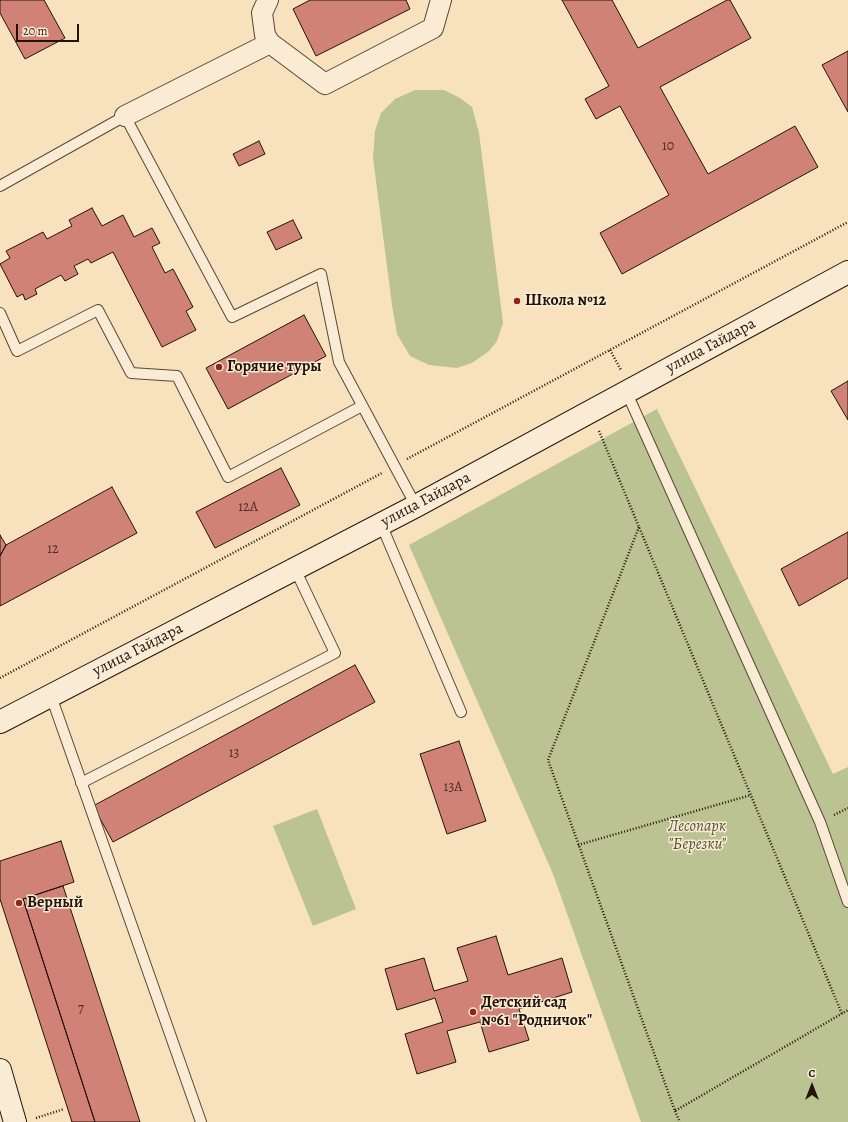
<!DOCTYPE html>
<meta charset="utf-8">
<style>
body{margin:0}
#map{position:relative;width:848px;height:1122px;overflow:hidden;background:#f7e2bd;font-family:Alegreya,serif}
canvas{display:block}
.north{position:absolute;left:792px;top:1066px;width:40px;height:40px;-webkit-text-stroke:3px #faecd4;paint-order:stroke;rotate:0deg;font-size:11px;font-weight:700;line-height:16px;text-align:center;color:#22130a}
.north::after{content:'';display:block;margin:auto;width:14px;height:18px;background:#22130a;clip-path:polygon(50% 0,100% 100%,50% 72%,0 100%)}
.scale{position:absolute;left:16px;top:24px;width:63px;height:18px;box-sizing:border-box;border:2px solid #22130a;border-top:0;padding-left:5px;font-size:12px;line-height:14px;white-space:nowrap;color:#22130a;-webkit-text-stroke:3px #faecd4;paint-order:stroke}
</style>
<div id="map">
<canvas width="848" height="1122"></canvas>
<div class="north">С</div>
<div class="scale">20 m</div>
</div>
<script>
const ctx = document.querySelector('canvas').getContext('2d');
ctx.lineJoin = 'round';
function fill(path, color) { ctx.fillStyle = color; ctx.fill(path, 'evenodd'); }
const shape = rows => new Path2D(rows.map(r => 'M' + r).join(''));
function trace(path, color, width, dash) { ctx.strokeStyle = color; ctx.lineWidth = width; ctx.lineCap = dash ? 'butt' : 'round'; ctx.setLineDash(dash || []); ctx.stroke(path); }
function drawText(font, color, halo, rows, align = 'center') {
  ctx.font = font + ' Alegreya,serif'; ctx.lineWidth = 3; ctx.setLineDash([]); ctx.textBaseline = 'middle'; ctx.strokeStyle = halo; ctx.fillStyle = color; for (const [text, x, y, turn = 0] of rows) {
    ctx.save(); ctx.translate(x, y); ctx.rotate((+turn || 0) * Math.PI / 180); ctx.textAlign = isNaN(turn) ? turn : align; if (halo) ctx.strokeText(text, 0, 0); ctx.fillText(text, 0, 0); ctx.restore();
  }
}
fill(shape([
 [415,90,444,90,460,98,472,107,479,133,503,323,497,341,489,351,472,363,457,368,429,365,410,356,397,334,392,305,373,158,375,131,381,113,395,99],
 [657,409,833,774,848,767,848,1122,641,1122,553,874,409,545],
 [317,809,356,909,313,926,273,826]
]), '#bbc392');
const building = shape([
 [0,0,44,0,65,38,25,59,0,13,0,0],
 [310,0,406,0,410,9,316,56,293,9,310,0],
 [562,0,612,0,638,48,727,0,730,0,751,38,660,87,708,174,795,126,818,167,622,274,600,233,669,195,620,106,596,119,585,99,609,86,562,0],
 [848,51,848,112,822,65,848,51],
 [259,141,265,154,239,166,233,154,259,141],
 [92,208,102,226,123,215,134,237,152,228,160,243,152,247,165,273,173,269,193,307,186,311,196,330,162,347,113,252,91,263,88,259,74,266,78,274,65,281,61,275,35,289,37,294,25,300,23,294,17,297,0,264,10,258,6,251,43,232,47,239,72,226,69,220,92,208],
 [293,220,302,238,276,250,267,232,293,220],
 [304,315,326,356,228,409,206,368,304,315],
 [848,381,848,420,831,391,848,381],
 [281,468,300,505,215,548,196,512,281,468],
 [112,487,137,533,0,606,0,556,6,545,112,487],
 [848,532,848,578,799,606,781,569,848,532],
 [0,535,6,545,0,556,0,535],
 [355,665,375,702,113,842,93,806,355,665],
 [459,741,486,821,447,834,420,754,459,741],
 [61,841,74,882,23,899,95,1122,72,1122,0,899,0,861,61,841],
 [63,886,140,1122,95,1122,23,899,63,886],
 [496,936,508,975,562,958,572,992,519,1009,529,1040,489,1052,480,1022,447,1031,456,1062,417,1074,405,1034,443,1022,435,998,397,1010,385,969,424,958,434,991,468,981,457,948,496,936]
]);
fill(building, '#d18277');
trace(building, '#22130a', 1);
const lane = shape([
 [0,186,125,116,232,317,321,274,339,362,416,506],
 [0,313,17,351,98,310,131,373,177,376,228,477,362,406],
 [626,391,820,822,848,902],
 [381,524,461,712],
 [51,696,201,1122],
 [81,783,335,653,295,569]
]);
const street = shape([
 [268,0,262,13,265,35,270,43,325,84,433,28,441,0],
 [125,116,270,43]
]);
const secondary = shape([
 [0,722,416,506,848,272],
 [0,1070,15,1122]
]);
trace(lane, '#574737', 12);
trace(street, '#574737', 22);
trace(secondary, '#22130a', 24);
trace(shape([
 [610,350,621,370],
 [599,431,842,1014],
 [407,459,848,222],
 [639,527,548,760,675,1111,848,1010],
 [0,678,382,473],
 [834,815,848,808],
 [578,845,751,795],
 [675,1111,680,1122],
 [36,1118,64,1109]
]), '#22130a', 2.5, [1, 2]);
trace(lane, '#faecd4', 10);
trace(street, '#faecd4', 20);
trace(secondary, '#faecd4', 22);
for (const [x, y, r, color] of [
 [517,301,4,"#8f2418"],
 [219,367,4,"#8f2418"],
 [19,903,4,"#8f2418"],
 [473,1012,4,"#8f2418"]
]) { const dot = new Path2D(); dot.arc(x, y, r, 0, 2 * Math.PI); ctx.fillStyle = color; ctx.fill(dot); trace(dot, '#faecd4', 1.5); }
drawText('14px', '#4e2f25', null, [
 ["10",668,147],
 ["12А",248,508],
 ["12",53,550],
 ["13",234,754],
 ["13А",453,788],
 ["7",81,1010]
]);
drawText('bold 16px', '#22130a', '#faecd4', [
 ["Школа №12",525,301],
 ["Горячие туры",227,367],
 ["Верный",27,903],
 ["Детский сад",481,1003],
 ["№61 \"Родничок\"",481,1021]
], 'left');
drawText('16px', '#22130a', '#faecd4', [
 ["улица Гайдара",711,346,-28],
 ["улица Гайдара",426,500,-28],
 ["улица Гайдара",138,650,-27]
]);
drawText('italic 16px', '#58513a', '#faecd4', [
 ["Лесопарк",697,827],
 ["\"Березки\"",697,845]
]);
</script>
